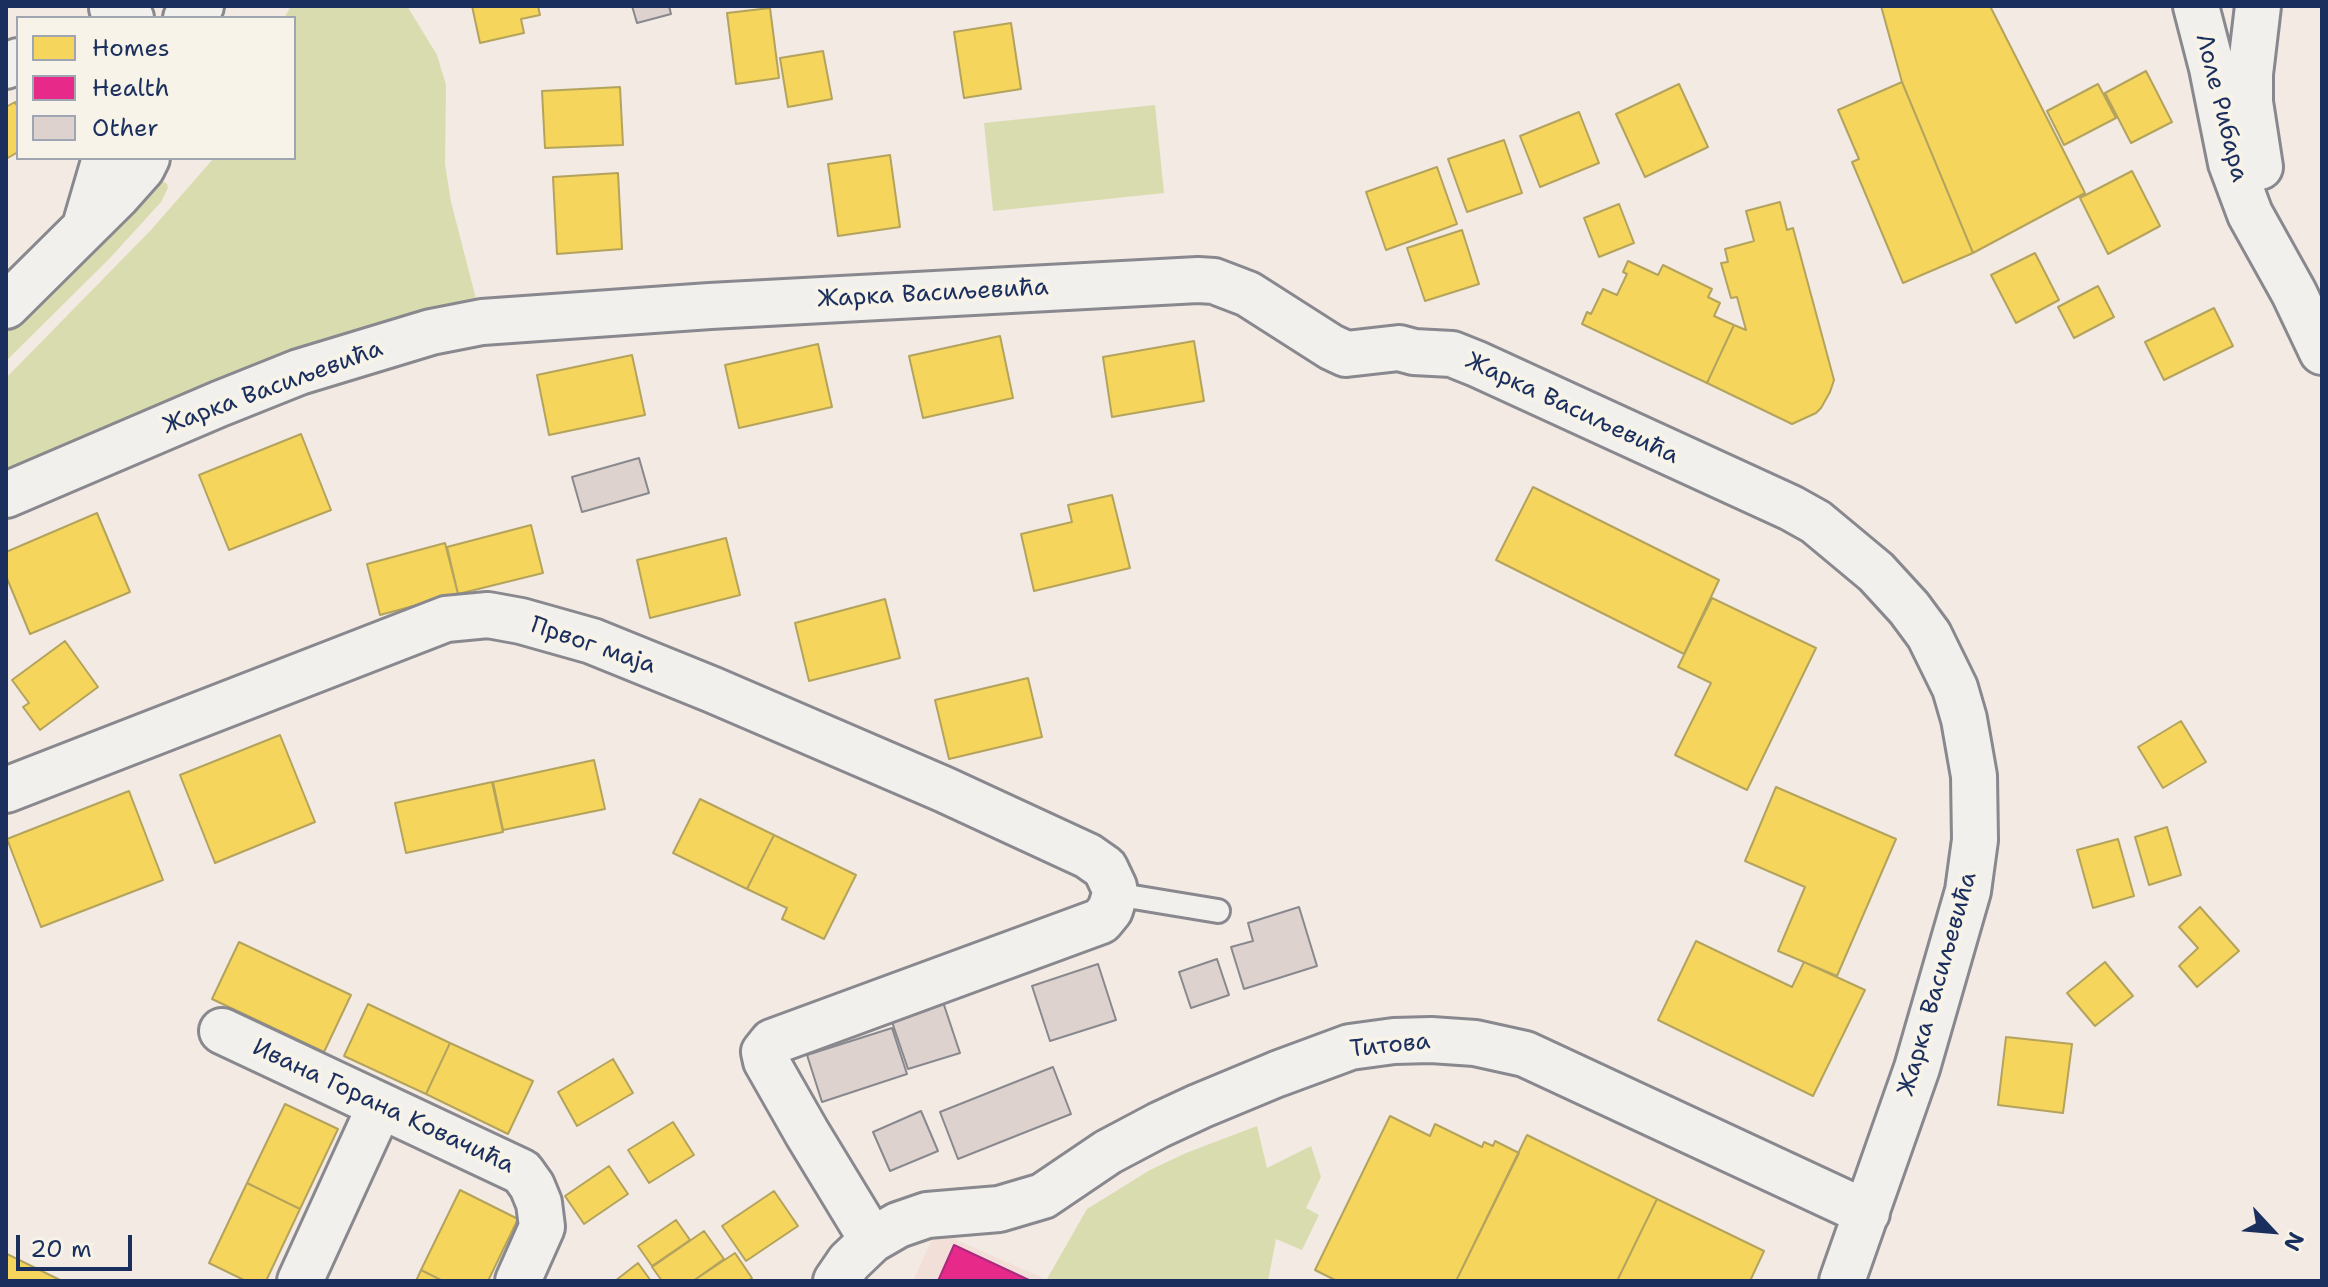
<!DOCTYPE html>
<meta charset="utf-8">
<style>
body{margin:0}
#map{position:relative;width:2328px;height:1287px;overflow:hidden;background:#f2eae3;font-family:"Shantell Sans",sans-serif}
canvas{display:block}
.frame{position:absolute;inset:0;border:8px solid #1b2f5e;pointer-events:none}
.legend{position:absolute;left:16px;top:16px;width:280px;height:144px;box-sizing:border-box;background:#f7f3e8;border:2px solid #9fa5b1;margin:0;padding:10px 14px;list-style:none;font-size:24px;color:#1b2f5e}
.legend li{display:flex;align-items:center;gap:16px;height:40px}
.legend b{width:40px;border:2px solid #9fa5b1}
.north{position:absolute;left:2232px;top:1191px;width:80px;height:80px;-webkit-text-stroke:6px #f7f3e8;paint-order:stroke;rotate:116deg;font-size:22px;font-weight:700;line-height:32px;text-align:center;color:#1b2f5e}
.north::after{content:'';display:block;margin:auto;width:28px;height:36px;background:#1b2f5e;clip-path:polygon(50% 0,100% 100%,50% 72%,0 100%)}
.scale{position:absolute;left:16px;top:1235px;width:116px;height:36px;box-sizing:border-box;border:4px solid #1b2f5e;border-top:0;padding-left:10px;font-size:24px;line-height:28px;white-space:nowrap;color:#1b2f5e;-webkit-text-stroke:6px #f7f3e8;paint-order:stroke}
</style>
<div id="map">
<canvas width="2328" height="1287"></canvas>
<div class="frame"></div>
<ul class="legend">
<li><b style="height:22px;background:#f6d55c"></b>Homes</li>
<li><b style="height:22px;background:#e7298a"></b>Health</li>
<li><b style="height:22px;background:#ded2ce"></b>Other</li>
</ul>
<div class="north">N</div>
<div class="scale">20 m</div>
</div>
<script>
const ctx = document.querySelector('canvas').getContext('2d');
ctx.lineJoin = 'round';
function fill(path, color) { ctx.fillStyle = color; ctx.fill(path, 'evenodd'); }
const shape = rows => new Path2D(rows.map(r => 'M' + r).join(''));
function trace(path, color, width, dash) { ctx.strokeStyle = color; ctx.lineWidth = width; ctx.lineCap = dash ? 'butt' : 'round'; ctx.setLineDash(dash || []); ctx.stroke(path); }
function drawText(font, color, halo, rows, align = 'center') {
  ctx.font = font + ' "Shantell Sans",sans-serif'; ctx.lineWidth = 8; ctx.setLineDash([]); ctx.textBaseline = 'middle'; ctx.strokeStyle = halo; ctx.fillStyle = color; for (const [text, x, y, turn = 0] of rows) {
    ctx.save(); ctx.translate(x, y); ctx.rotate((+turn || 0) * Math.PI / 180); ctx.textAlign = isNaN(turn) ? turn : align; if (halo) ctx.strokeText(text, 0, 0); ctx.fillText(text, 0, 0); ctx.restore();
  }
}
fill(shape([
 [936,1231,1050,1281,913,1281]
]), '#f2dfd7');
fill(shape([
 [291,6,407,6,437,55,446,85,445,164,451,202,482,322,6,495,6,378,150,231,214,158,294,158,294,18,284,18],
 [1155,105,1164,193,993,211,984,123],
 [158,178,167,184,168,188,161,202,110,258,6,361,6,334],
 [1257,1126,1267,1168,1311,1146,1321,1177,1306,1208,1319,1215,1302,1250,1276,1239,1268,1281,1047,1279,1087,1209,1150,1170,1186,1153]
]), '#d9dcaf');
const homes = shape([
 [472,6,538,6,540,15,521,19,524,33,480,43,472,6],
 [1881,6,1990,6,2085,193,1973,253,1902,82,1881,6],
 [770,8,779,78,736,84,727,13,770,8],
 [1011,23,1021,89,964,98,954,32,1011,23],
 [823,51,832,99,788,107,780,58,823,51],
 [2146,71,2172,122,2131,143,2105,93,2146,71],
 [1902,82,1973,253,1903,283,1852,162,1859,159,1838,110,1902,82],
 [1679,84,1708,147,1645,177,1616,114,1679,84],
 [2098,84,2116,118,2064,145,2047,111,2098,84],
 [620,87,623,145,545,148,542,91,620,87],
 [15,102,18,108,18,152,6,159,6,107,15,102],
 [1579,112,1599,163,1540,187,1520,136,1579,112],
 [1504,140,1522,193,1467,212,1448,159,1504,140],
 [890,155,900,227,838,236,828,164,890,155],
 [1437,167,1457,224,1386,250,1366,192,1437,167],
 [2132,171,2160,226,2108,254,2080,198,2132,171],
 [618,173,622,249,557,254,553,177,618,173],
 [1780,202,1787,230,1793,228,1834,380,1830,392,1821,408,1816,413,1792,424,1707,383,1734,325,1746,330,1737,297,1731,298,1721,263,1728,262,1725,249,1754,241,1746,211,1780,202],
 [1619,204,1634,243,1599,257,1584,218,1619,204],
 [1462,230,1479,284,1425,301,1407,248,1462,230],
 [2035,253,2059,300,2016,323,1991,275,2035,253],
 [1628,261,1658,275,1663,265,1712,289,1708,297,1720,303,1714,316,1734,325,1707,383,1582,324,1587,312,1591,314,1603,289,1617,295,1627,274,1623,272,1628,261],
 [2098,286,2114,317,2074,338,2058,307,2098,286],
 [2214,308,2233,346,2164,380,2145,342,2214,308],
 [1000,336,1013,398,923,418,909,356,1000,336],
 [1194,341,1204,401,1112,417,1103,357,1194,341],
 [818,344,832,407,739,428,725,365,818,344],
 [632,355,645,415,549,435,537,375,632,355],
 [301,434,331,510,229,550,199,475,301,434],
 [1533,487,1719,580,1684,654,1496,560,1533,487],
 [1112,495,1130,568,1034,591,1021,534,1072,522,1068,505,1112,495],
 [97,513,130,592,30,634,6,576,6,552,97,513],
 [531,525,543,573,458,594,447,547,531,525],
 [726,538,740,595,650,618,637,560,726,538],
 [445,543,458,594,380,615,367,564,445,543],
 [1712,598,1816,648,1747,790,1675,755,1711,683,1678,667,1712,598],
 [885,599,900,658,809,681,795,623,885,599],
 [65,641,98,687,40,730,23,707,29,703,12,680,65,641],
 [1028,678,1042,737,949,759,935,700,1028,678],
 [2181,721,2206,762,2163,788,2138,747,2181,721],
 [280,735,315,822,215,863,180,775,280,735],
 [594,760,605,809,503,830,493,782,594,760],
 [492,782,503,832,406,853,395,803,492,782],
 [1776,787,1896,839,1837,976,1778,951,1805,887,1745,861,1776,787],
 [129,791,163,880,41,927,7,839,129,791],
 [700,799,774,835,747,889,673,853,700,799],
 [2167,827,2181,875,2149,885,2135,837,2167,827],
 [774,835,856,875,824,939,782,919,787,908,747,889,774,835],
 [2118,839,2134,896,2093,908,2077,850,2118,839],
 [2200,907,2239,951,2197,987,2179,966,2198,948,2179,927,2200,907],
 [1696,941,1792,987,1804,962,1865,990,1813,1096,1658,1020,1696,941],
 [239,942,351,995,324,1052,212,999,239,942],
 [2105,962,2133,996,2095,1026,2067,993,2105,962],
 [368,1004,450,1043,426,1094,344,1056,368,1004],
 [2006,1037,2072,1044,2063,1113,1998,1105,2006,1037],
 [450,1043,533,1081,508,1134,426,1094,450,1043],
 [613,1059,633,1093,577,1126,558,1092,613,1059],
 [285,1104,338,1129,300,1209,247,1183,285,1104],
 [1390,1116,1430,1136,1435,1124,1482,1147,1484,1142,1493,1146,1495,1141,1519,1153,1456,1281,1337,1281,1315,1270,1390,1116],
 [673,1122,694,1155,649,1183,628,1150,673,1122],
 [1527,1135,1657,1199,1617,1281,1456,1281,1527,1135],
 [609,1166,628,1194,584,1224,565,1196,609,1166],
 [247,1183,300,1209,266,1281,246,1281,209,1263,247,1183],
 [460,1190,518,1219,488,1281,443,1281,421,1270,460,1190],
 [774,1191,798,1226,746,1261,722,1226,774,1191],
 [1657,1199,1764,1251,1750,1281,1617,1281,1657,1199],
 [676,1220,690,1240,652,1266,638,1246,676,1220],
 [704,1231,724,1259,693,1281,662,1281,652,1267,704,1231],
 [735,1253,752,1278,748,1281,693,1281,735,1253],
 [7,1254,62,1281,6,1281,7,1254],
 [638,1263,651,1281,615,1281,638,1263],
 [421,1270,443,1281,416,1281,421,1270]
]);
fill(homes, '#f6d55c');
trace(homes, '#b4a35d', 2);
const health = shape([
 [954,1245,1031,1281,938,1281,954,1245]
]);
fill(health, '#e7298a');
trace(health, '#aa2b7d', 2);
const building = shape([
 [632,6,669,6,671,14,637,23,632,6],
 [639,458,649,493,582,512,572,477,639,458],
 [1299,907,1317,966,1244,989,1231,947,1253,941,1248,923,1299,907],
 [1217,959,1229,995,1191,1008,1179,972,1217,959],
 [1098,964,1116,1020,1050,1041,1032,986,1098,964],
 [941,996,960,1053,908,1069,889,1013,941,996],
 [892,1028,907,1074,822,1102,807,1055,892,1028],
 [1053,1067,1071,1114,958,1159,940,1112,1053,1067],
 [921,1111,938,1151,890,1171,873,1132,921,1111]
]);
fill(building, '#ded2ce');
trace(building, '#88888e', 2);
const service = shape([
 [1115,894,1218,911]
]);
const minor = shape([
 [6,495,219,404,299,372,431,332,482,322,710,306,1198,280,1214,281,1248,294,1331,347,1346,354,1399,348,1414,352,1452,354,1477,364,1791,508,1816,522,1876,572,1909,608,1929,635,1955,688,1964,719,1974,776,1975,840,1968,891,1917,1068,1842,1281],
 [6,790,446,619,488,615,521,621,592,641,713,690,943,789,1088,856,1105,868,1114,887,1115,894,1110,910,1101,921,772,1042,764,1052,766,1061,807,1133,872,1240],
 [222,1031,522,1172,532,1186,539,1203,542,1227,518,1281],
 [300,1281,380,1106],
 [836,1281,849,1262,872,1240,898,1225,927,1215,999,1209,1043,1196,1108,1152,1159,1125,1200,1106,1277,1074,1350,1047,1394,1041,1431,1040,1475,1043,1525,1054,1867,1213]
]);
const secondary = shape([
 [2196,6,2212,68,2231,163,2250,214,2294,293,2322,352],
 [2258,6,2250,74,2250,102,2260,167],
 [112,8,131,18],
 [186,18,201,6],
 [6,66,18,61],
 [86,223,105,158],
 [6,306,117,196,142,168,147,158]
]);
trace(service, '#88888e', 28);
trace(minor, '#88888e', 50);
trace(secondary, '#88888e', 50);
trace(service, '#f2f0ec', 22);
trace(minor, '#f2f0ec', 44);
trace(secondary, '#f2f0ec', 44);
drawText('24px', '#1b2f5e', '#f7f3e8', [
 ["Лоле Рибара",2221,108,76],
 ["Жарка Васиљевића",933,294,-3],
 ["Жарка Васиљевића",273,388,-20],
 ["Жарка Васиљевића",1572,409,25],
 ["Првог маја",593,646,19],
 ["Жарка Васиљевића",1938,984,-74],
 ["Титова",1390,1046,-6],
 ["Ивана Горана Ковачића",383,1107,25]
]);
</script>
